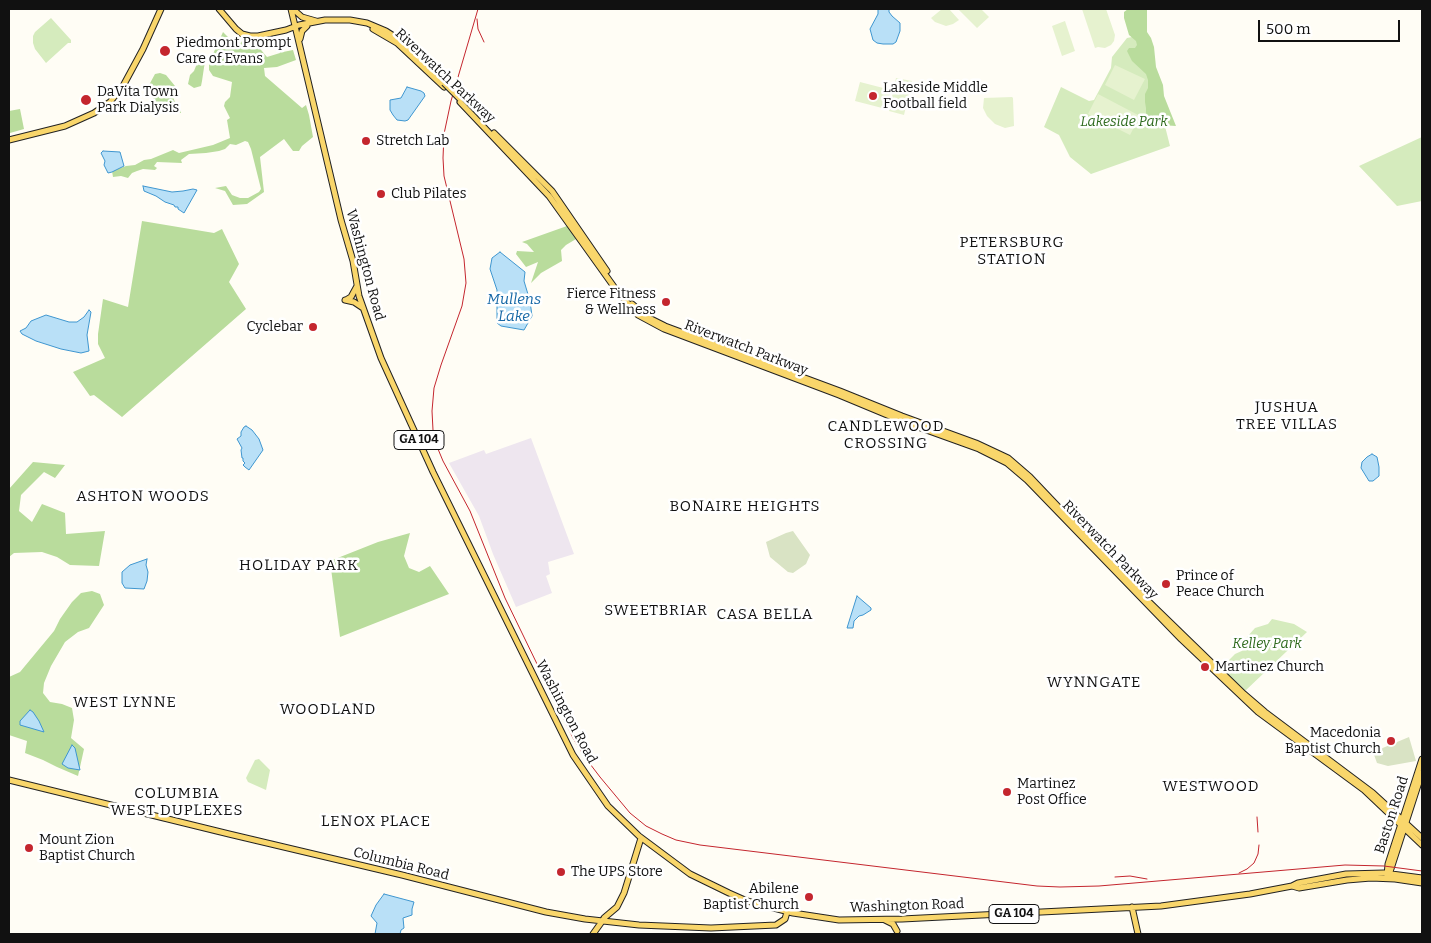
<!DOCTYPE html>
<style>
body{margin:0}
#map{position:relative;width:1431px;height:943px;overflow:hidden;background:#fffdf5;font-family:Bitter,serif}
canvas{display:block}
.frame{position:absolute;inset:0;border:10px solid #111;pointer-events:none}
.scale{position:absolute;left:1258px;top:20px;width:142px;height:22px;box-sizing:border-box;border:2px solid #111;border-top:0;padding-left:6px;font-size:15px;line-height:18px;white-space:nowrap;color:#111;-webkit-text-stroke:4px #fff;paint-order:stroke}
</style>
<div id="map">
<canvas width="1431" height="943"></canvas>
<div class="frame"></div>
<div class="scale">500 m</div>
</div>
<script>
const ctx = document.querySelector('canvas').getContext('2d');
ctx.lineJoin = 'round';
function fill(path, color) { ctx.fillStyle = color; ctx.fill(path, 'evenodd'); }
const shape = rows => new Path2D(rows.map(r => 'M' + r).join(''));
function trace(path, color, width, dash) { ctx.strokeStyle = color; ctx.lineWidth = width; ctx.lineCap = dash ? 'butt' : 'round'; ctx.setLineDash(dash || []); ctx.stroke(path); }
function drawText(font, color, halo, rows, align = 'center') {
  ctx.font = font + ' Bitter,serif'; ctx.lineWidth = 5; ctx.setLineDash([]); ctx.textBaseline = 'middle'; ctx.strokeStyle = halo; ctx.fillStyle = color; for (const [text, x, y, turn = 0] of rows) {
    ctx.save(); ctx.translate(x, y); ctx.rotate((+turn || 0) * Math.PI / 180); ctx.textAlign = isNaN(turn) ? turn : align; if (halo) ctx.strokeText(text, 0, 0); ctx.fillText(text, 0, 0); ctx.restore();
  }
}
fill(shape([
 [531,438,574,554,548,562,550,574,546,576,552,593,516,607,493,554,479,516,449,463,484,450,486,454]
]), '#eee6ef');
fill(shape([
 [51,18,71,40,71,43,68,43,46,63,35,49,33,43,33,36,35,32],
 [1142,35,1170,146,1091,174,1070,157,1059,135,1044,127,1061,87,1089,101,1094,100,1111,68,1112,57,1127,38],
 [1422,137,1422,201,1397,206,1359,166],
 [1272,619,1294,624,1307,632,1244,692,1220,669,1235,654,1244,650,1247,637,1255,628,1268,624],
 [259,759,270,770,266,790,248,782,246,778,255,760]
]), '#d5ebbd');
fill(shape([
 [1128,9,1147,9,1147,32,1151,38,1154,47,1156,67,1163,85,1164,96,1176,126,1146,124,1146,108,1145,102,1145,94,1148,88,1148,80,1146,74,1132,61,1127,51,1129,48,1135,48,1137,45,1136,41,1129,35,1124,18,1124,12],
 [223,32,230,39,231,43,240,44,243,40,247,43,252,41,256,44,267,57,280,53,279,49,283,52,293,50,296,60,277,67,264,68,265,76,302,108,306,105,309,115,313,137,302,146,299,151,293,151,284,139,260,157,264,192,247,204,233,205,225,191,215,188,226,186,232,195,240,198,248,198,259,192,261,189,251,149,248,142,245,141,236,145,230,144,225,149,219,151,206,153,189,154,181,160,182,163,157,162,154,166,157,168,155,170,143,169,137,171,132,173,128,178,121,176,113,177,112,171,126,166,135,165,144,160,151,159,173,150,179,153,213,145,230,138,227,120,230,118,224,106,225,102,230,97,232,82,213,76,209,70,209,57,213,54],
 [203,57,205,61,202,81,201,86,194,88,188,84,190,75,194,71,198,61],
 [160,73,166,75,175,86,174,100,181,110,181,113,169,113,158,106,152,97,149,90,149,85,155,74],
 [20,109,24,129,10,133,9,128,9,111],
 [142,221,214,233,222,229,239,264,229,282,246,309,122,417,94,395,90,396,73,372,105,358,98,344,98,334,103,299,128,307],
 [567,226,576,239,566,245,561,250,562,261,541,273,531,283,538,262,526,267,516,254,517,251,534,252,527,244,522,242],
 [33,462,65,465,55,478,44,472,21,495,19,511,32,522,42,504,65,513,66,534,105,531,99,566,70,565,57,557,42,552,14,553,9,557,9,489],
 [410,533,404,556,409,568,419,572,430,566,449,594,340,637,330,561,378,542],
 [92,591,100,594,104,605,89,628,78,632,65,642,51,666,44,683,43,693,50,702,62,704,72,708,74,720,71,738,84,749,78,776,57,767,43,760,25,753,27,741,9,735,9,677,20,672,54,631,60,619,72,602,81,593]
]), '#b9dc9c');
fill(shape([
 [793,531,810,555,806,564,793,573,788,572,770,557,766,542,786,533],
 [1409,737,1416,761,1388,766,1377,763,1373,752]
]), '#d9e3c4');
fill(shape([
 [942,9,949,9,959,20,953,24,946,26,935,22,931,18],
 [958,9,981,9,989,17,977,28],
 [1082,9,1106,9,1115,35,1114,41,1111,45,1105,48,1098,47,1095,48],
 [1065,21,1075,51,1062,56,1052,26],
 [1115,65,1145,79,1134,100,1105,85],
 [896,78,912,81,904,115,889,111],
 [860,82,891,90,886,109,855,101],
 [1098,94,1140,116,1130,135,1088,114],
 [1012,97,1013,98,1014,126,1005,128,995,124,987,116,983,108,984,98]
]), '#e6f2cf');
const water = shape([
 [878,9,889,9,889,12,892,16,900,23,900,31,896,42,893,44,883,44,877,43,873,40,870,29,878,14,878,9],
 [407,87,421,91,424,93,425,96,408,120,405,121,397,120,393,115,390,110,390,100,401,98,407,87],
 [103,151,120,152,124,166,112,172,108,173,104,165,105,161,101,153,103,151],
 [143,186,172,192,183,191,193,189,197,190,184,213,178,209,178,207,175,207,174,205,165,202,156,196,144,191,143,186],
 [500,252,525,272,524,281,530,301,532,316,524,330,501,326,497,323,497,290,490,269,492,258,500,252],
 [89,310,91,312,87,335,89,351,81,353,61,349,36,341,22,334,20,331,26,328,31,321,46,315,69,322,77,322,84,317,89,310],
 [246,426,252,430,259,439,263,450,249,470,245,467,243,465,245,463,243,461,243,458,242,458,241,450,242,448,237,439,241,436,241,432,244,427,246,426],
 [1372,454,1377,457,1379,467,1379,476,1373,481,1369,481,1361,468,1362,462,1367,457,1372,454],
 [147,559,146,565,148,572,147,581,144,589,125,588,122,583,122,572,130,565,147,559],
 [857,596,871,608,871,610,863,615,859,616,854,621,853,628,847,628,857,596],
 [30,710,33,712,39,721,44,732,20,725,20,721,30,710],
 [72,745,75,748,80,770,68,768,62,764,72,745],
 [384,894,414,902,412,909,412,915,403,918,404,928,401,930,400,934,375,934,377,923,371,916,376,905,384,894]
]);
fill(water, '#b9e0f7');
trace(water, '#3f96cf', 1);
const major = shape([
 [219,9,236,29,242,34,250,36,258,36,286,30,299,25,325,20,350,20,367,23,386,31,400,40,444,83],
 [291,9,341,220,353,261,359,296,381,358,433,472,573,755,608,806,639,836,690,874,729,893,747,901,793,913,839,920,902,919,1161,906,1250,894,1292,886,1298,883,1346,874,1384,873,1422,878],
 [293,9,302,17,316,21],
 [373,29,397,43,444,87],
 [300,39,302,31,307,26],
 [460,102,549,196,617,291,638,315,664,329,839,395,904,422,979,449,1007,463,1027,480,1181,639,1258,712,1364,790,1422,845],
 [494,133,552,191,607,271],
 [9,140,65,126,94,113,110,102,123,86,143,49,161,9],
 [345,300,354,302,363,308],
 [346,300,351,297,357,286],
 [632,304,647,317,665,326,840,391,902,416,976,443,1008,458,1030,477,1141,594,1244,694,1265,712,1373,793,1422,838],
 [9,780,229,834,402,875,546,912,585,919,639,925,711,928,776,925,785,919,787,912],
 [1389,875,1422,773],
 [1387,876,1388,864,1422,759],
 [1292,886,1299,888,1347,880,1371,878,1395,879,1422,883],
 [1132,907,1138,934],
 [604,918,617,907,624,893,641,838],
 [885,920,893,924,897,931],
 [593,934,603,920]
]);
trace(major, '#222', 7);
trace(major, '#f9d66b', 5);
trace(shape([
 [478,9,451,101,444,134,443,158,444,176,464,259,466,283,462,306,441,365,434,388,432,411,433,430,438,449,443,461,470,511,505,598,573,738,584,756,600,777,630,813,646,826,662,834,676,840,700,845,1037,886,1060,887,1099,886,1345,865,1384,866,1422,871],
 [477,19,478,29,484,42],
 [1257,817,1258,832],
 [1239,873,1247,869,1254,863,1258,854,1259,845],
 [1115,877,1130,876,1147,879]
]), '#c4262e', 1);
const majorBridge = shape([
 [444,83,460,99]
]);
trace(majorBridge, '#222', 7, []);
trace(majorBridge, '#f9d66b', 5);
for (const [x, y, r, color] of [
 [165,51,6,"#c4262e"],
 [873,96,5,"#c4262e"],
 [86,100,6,"#c4262e"],
 [366,141,5,"#c4262e"],
 [381,194,5,"#c4262e"],
 [666,302,5,"#c4262e"],
 [313,327,5,"#c4262e"],
 [1166,584,5,"#c4262e"],
 [1205,667,5,"#c4262e"],
 [1391,741,5,"#c4262e"],
 [1007,792,5,"#c4262e"],
 [29,848,5,"#c4262e"],
 [561,872,5,"#c4262e"],
 [809,897,5,"#c4262e"]
]) { const dot = new Path2D(); dot.arc(x, y, r, 0, 2 * Math.PI); ctx.fillStyle = color; ctx.fill(dot); trace(dot, '#fff', 2); }
for (const [x, y, w] of [
 [419,440,50],
 [1014,914,50]
]) { const box = new Path2D(); box.roundRect(x - w / 2, y - 9.5, w, 19, 4); ctx.fillStyle = '#fff'; ctx.fill(box); trace(box, '#111', 1); }
drawText('bold 12px', '#111', null, [
 ["GA 104",419,440],
 ["GA 104",1014,914]
]);
drawText('14px', '#111', '#fff', [
 ["Piedmont Prompt",176,43],
 ["Care of Evans",176,59],
 ["Lakeside Middle",883,88],
 ["Football field",883,104],
 ["DaVita Town",97,92],
 ["Park Dialysis",97,108],
 ["Stretch Lab",376,141],
 ["Club Pilates",391,194],
 ["Fierce Fitness",656,294,"right"],
 ["& Wellness",656,310,"right"],
 ["Cyclebar",303,327,"right"],
 ["Prince of",1176,576],
 ["Peace Church",1176,592],
 ["Martinez Church",1215,667],
 ["Macedonia",1381,733,"right"],
 ["Baptist Church",1381,749,"right"],
 ["Martinez",1017,784],
 ["Post Office",1017,800],
 ["Mount Zion",39,840],
 ["Baptist Church",39,856],
 ["The UPS Store",571,872],
 ["Abilene",799,889,"right"],
 ["Baptist Church",799,905,"right"]
], 'left');
drawText('14px', '#111', '#fff', [
 ["Riverwatch Parkway",445,76,43],
 ["Washington Road",365,265,75],
 ["Riverwatch Parkway",746,348,21],
 ["Riverwatch Parkway",1110,550,46],
 ["Washington Road",566,712,62],
 ["Baston Road",1392,815,-72],
 ["Columbia Road",401,864,14],
 ["Washington Road",907,906,-2]
]);
drawText('italic 14px', '#2f6b1f', '#fff', [
 ["Lakeside Park",1124,122],
 ["Kelley Park",1267,644]
]);
ctx.letterSpacing = '1px';
drawText('15px', '#111', '#fff', [
 ["PETERSBURG",1012,243],
 ["STATION",1012,260],
 ["JUSHUA",1287,408],
 ["TREE VILLAS",1287,425],
 ["CANDLEWOOD",886,427],
 ["CROSSING",886,444],
 ["ASHTON WOODS",143,497],
 ["BONAIRE HEIGHTS",745,507],
 ["HOLIDAY PARK",299,566],
 ["SWEETBRIAR",656,611],
 ["CASA BELLA",765,615],
 ["WYNNGATE",1094,683],
 ["WEST LYNNE",125,703],
 ["WOODLAND",328,710],
 ["WESTWOOD",1211,787],
 ["COLUMBIA",177,794],
 ["WEST DUPLEXES",177,811],
 ["LENOX PLACE",376,822]
]);
ctx.letterSpacing = '0px';
drawText('italic 15px', '#1768a6', '#fff', [
 ["Mullens",514,300],
 ["Lake",514,317]
]);
</script>
